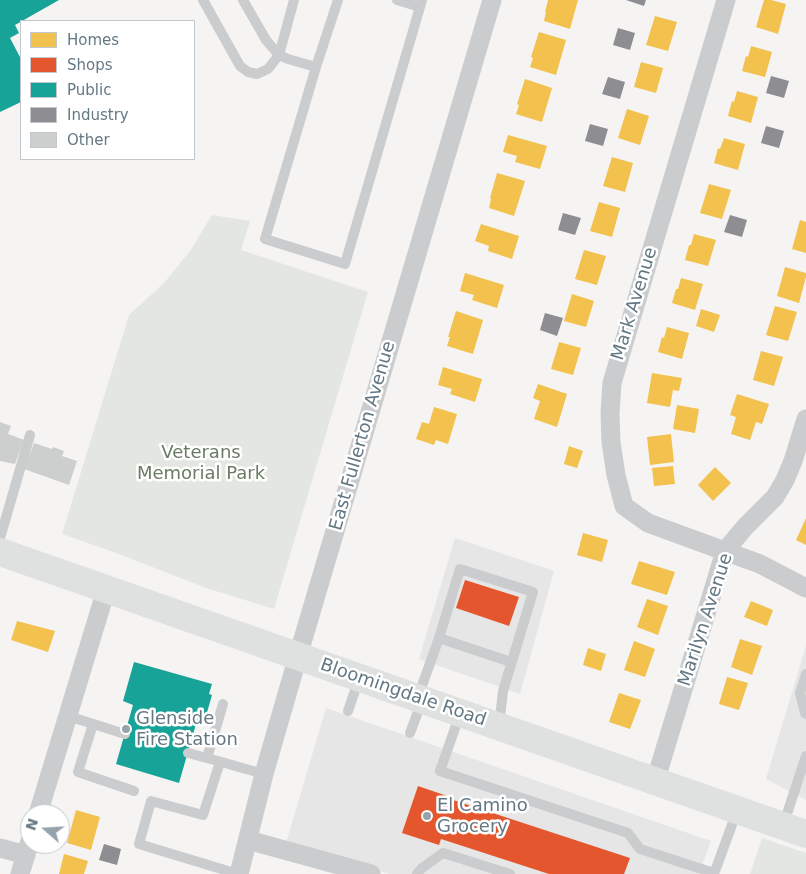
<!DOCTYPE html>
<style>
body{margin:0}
#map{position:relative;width:806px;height:874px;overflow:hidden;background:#f5f4f3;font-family:"DejaVu Sans",sans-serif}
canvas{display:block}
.legend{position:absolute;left:20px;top:20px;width:175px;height:140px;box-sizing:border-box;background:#fff;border:1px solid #c1c9ce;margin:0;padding:6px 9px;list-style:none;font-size:15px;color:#647884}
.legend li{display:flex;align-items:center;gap:10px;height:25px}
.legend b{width:25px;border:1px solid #c1c9ce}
.north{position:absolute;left:20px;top:804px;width:50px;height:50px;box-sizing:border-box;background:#fff;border:1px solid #c1c9ce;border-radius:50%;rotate:289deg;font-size:14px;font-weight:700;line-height:20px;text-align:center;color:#647884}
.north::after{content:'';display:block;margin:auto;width:18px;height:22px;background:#97a3ab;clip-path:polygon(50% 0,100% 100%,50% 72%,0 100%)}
</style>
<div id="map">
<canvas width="806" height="874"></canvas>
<ul class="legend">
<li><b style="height:14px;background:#f2c14e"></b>Homes</li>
<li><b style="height:14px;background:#e4572e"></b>Shops</li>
<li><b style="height:14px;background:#17a398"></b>Public</li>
<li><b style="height:14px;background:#8d8d92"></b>Industry</li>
<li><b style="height:14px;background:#cdcece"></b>Other</li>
</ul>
<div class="north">N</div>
</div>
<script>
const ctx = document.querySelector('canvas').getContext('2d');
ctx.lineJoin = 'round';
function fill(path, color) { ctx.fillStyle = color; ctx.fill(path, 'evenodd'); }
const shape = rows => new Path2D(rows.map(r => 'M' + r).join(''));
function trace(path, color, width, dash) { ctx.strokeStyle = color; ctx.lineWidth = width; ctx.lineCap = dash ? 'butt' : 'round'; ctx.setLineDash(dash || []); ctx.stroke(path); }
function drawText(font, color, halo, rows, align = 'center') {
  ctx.font = font + ' "DejaVu Sans",sans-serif'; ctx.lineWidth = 5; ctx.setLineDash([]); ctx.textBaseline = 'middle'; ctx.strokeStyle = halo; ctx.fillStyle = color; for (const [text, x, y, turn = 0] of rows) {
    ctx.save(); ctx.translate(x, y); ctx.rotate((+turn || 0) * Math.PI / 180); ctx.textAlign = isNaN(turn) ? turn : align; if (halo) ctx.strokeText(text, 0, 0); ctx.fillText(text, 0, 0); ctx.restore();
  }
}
fill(shape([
 [455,538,554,571,520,694,419,659],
 [806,646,806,800,766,779],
 [326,708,711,841,699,874,390,874,286,843]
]), '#e5e6e5');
fill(shape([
 [212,215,250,221,241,250,368,292,274,609,206,588,119,554,62,534,129,315,165,282,190,251],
 [762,838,806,853,806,874,750,874]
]), '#e4e7e1');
fill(shape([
 [548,0,578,0,570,29,544,21,546,12,545,12],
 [764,0,771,0,786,4,778,34,756,27],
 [655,16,677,22,668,51,646,45],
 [539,32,566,40,556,75,530,67,533,58,531,57],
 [751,46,772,52,765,77,742,71,746,56,748,57],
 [641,62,663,68,656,93,634,87],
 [525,79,552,88,542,122,516,114,519,105,517,104],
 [737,91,758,97,751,123,728,116,732,101,734,102],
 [627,109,649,116,640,145,618,138],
 [508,135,547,146,540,169,515,162,517,156,503,152],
 [724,138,745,144,738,170,714,163,718,148,720,149],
 [612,157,633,163,625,192,603,186],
 [497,173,525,181,514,216,489,208,491,199,490,198],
 [709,184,731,190,722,219,700,213],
 [599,202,620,208,612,237,590,231],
 [800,220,806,222,806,253,792,249],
 [481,224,519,236,512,259,488,251,489,246,475,241],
 [694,234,716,240,708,266,685,260,689,245,691,245],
 [584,250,606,256,597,285,575,279],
 [785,267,806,273,806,277,799,303,777,296],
 [465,273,504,285,497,308,472,300,474,295,460,291],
 [681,278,703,284,695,310,672,303,676,289,678,289],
 [572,294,594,301,586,327,564,321],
 [775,306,797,312,788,341,766,335],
 [701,309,720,315,714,332,696,326],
 [456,311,483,320,473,354,447,346,450,337,448,337],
 [667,327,689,333,682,359,658,352,662,337,664,338],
 [559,342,581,348,573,375,551,369],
 [761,351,783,357,774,386,753,380],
 [443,367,482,379,475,402,450,394,452,389,438,385],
 [652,373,682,378,679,391,673,390,670,407,647,403],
 [538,384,567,394,557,427,534,419,540,401,533,398],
 [737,394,769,404,762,424,756,422,750,440,731,434,736,417,730,415],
 [677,405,699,409,695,433,673,429],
 [434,407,457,414,448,444,436,440,434,445,416,439,422,422,429,424],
 [671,434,674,462,650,465,647,437],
 [569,446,583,451,577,468,564,464],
 [673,466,675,484,654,486,652,468],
 [715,467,731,483,713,501,698,485],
 [806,518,806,545,796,540],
 [583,533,608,540,602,562,577,555],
 [639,561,675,572,667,595,631,584],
 [647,599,668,606,658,635,637,627],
 [751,601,773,610,767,626,744,617],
 [17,621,55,631,48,652,11,640],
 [740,639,762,646,752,675,731,667],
 [634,641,655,649,645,677,624,670],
 [588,648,606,654,601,671,583,665],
 [727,677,748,683,739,710,719,704],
 [619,693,641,700,630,729,609,722],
 [76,810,100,817,91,850,67,843],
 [64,854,88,861,84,874,59,874]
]), '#f2c14e');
fill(shape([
 [465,580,519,597,509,626,456,608],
 [418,786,453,798,453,800,630,858,624,874,549,874,441,839,439,845,402,833]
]), '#e4572e');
fill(shape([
 [0,0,59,0,15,25,19,33,10,38,21,59,21,102,0,112],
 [134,662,212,684,209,694,212,695,206,716,204,715,200,725,196,724,179,783,116,764,133,705,123,701]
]), '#17a398');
fill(shape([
 [626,0,646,0,644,6],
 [618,28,635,33,630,50,613,45],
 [771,76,789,81,784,98,766,93],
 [608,77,625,82,620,99,602,94],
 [590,124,608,129,603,146,585,141],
 [766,126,784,131,779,148,761,143],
 [563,213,581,218,575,235,558,230],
 [730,215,747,220,742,237,724,232],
 [545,313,563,318,557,336,540,330],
 [104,844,121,849,117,865,99,860]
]), '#8d8d92');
fill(shape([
 [0,422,11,426,8,434,24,440,15,464,0,461],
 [34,443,52,449,53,447,64,451,62,456,77,461,69,485,24,469]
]), '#cdcece');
trace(shape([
 [203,0,240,66,248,72,257,74,268,69,279,55,294,0],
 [243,0,266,40,279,55,288,59,316,67,338,0],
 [397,0,420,7],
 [316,67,265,239,345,264,422,0],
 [0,538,30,435],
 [439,638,511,662],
 [806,674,800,693,805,713,806,714],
 [418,697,439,638,460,569,533,592,503,691,499,726],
 [223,704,207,758,264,774],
 [348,711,359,679],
 [460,714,440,771,628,833,640,849,714,873],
 [68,716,125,734],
 [93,724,78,772,134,791],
 [410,733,422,701],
 [188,753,207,758],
 [220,762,203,815,151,801,139,844,238,874],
 [783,826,806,756],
 [417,874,422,868,443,853,510,874],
 [714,874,737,811]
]), '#cacccd', 10);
trace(shape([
 [726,0,612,383,610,413,611,442,616,475,624,506,648,523,760,564,806,588],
 [655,782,725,551,745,527,775,497,785,480,793,461,806,419],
 [38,814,106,590],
 [248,840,371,874],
 [0,848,26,855],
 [20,874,30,841],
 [239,874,264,774,298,656,492,0]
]), '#cacccd', 19);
trace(shape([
 [0,552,806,834]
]), '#dfe0e0', 28);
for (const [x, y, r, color] of [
 [126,729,5,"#97a3ab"],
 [427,816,5,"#97a3ab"]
]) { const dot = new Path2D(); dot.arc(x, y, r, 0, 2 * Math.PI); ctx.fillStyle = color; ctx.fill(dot); trace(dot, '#fff', 2); }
drawText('18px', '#647884', '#fff', [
 ["Mark Avenue",635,304,-73],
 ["East Fullerton Avenue",363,436,-74],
 ["Marilyn Avenue",706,620,-72],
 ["Bloomingdale Road",403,693,19]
]);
drawText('18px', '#6a7b63', '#fff', [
 ["Veterans",201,453],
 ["Memorial Park",201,474]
]);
drawText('18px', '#647884', '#fff', [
 ["Glenside",136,719],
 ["Fire Station",136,740],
 ["El Camino",437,806],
 ["Grocery",437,827]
], 'left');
</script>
